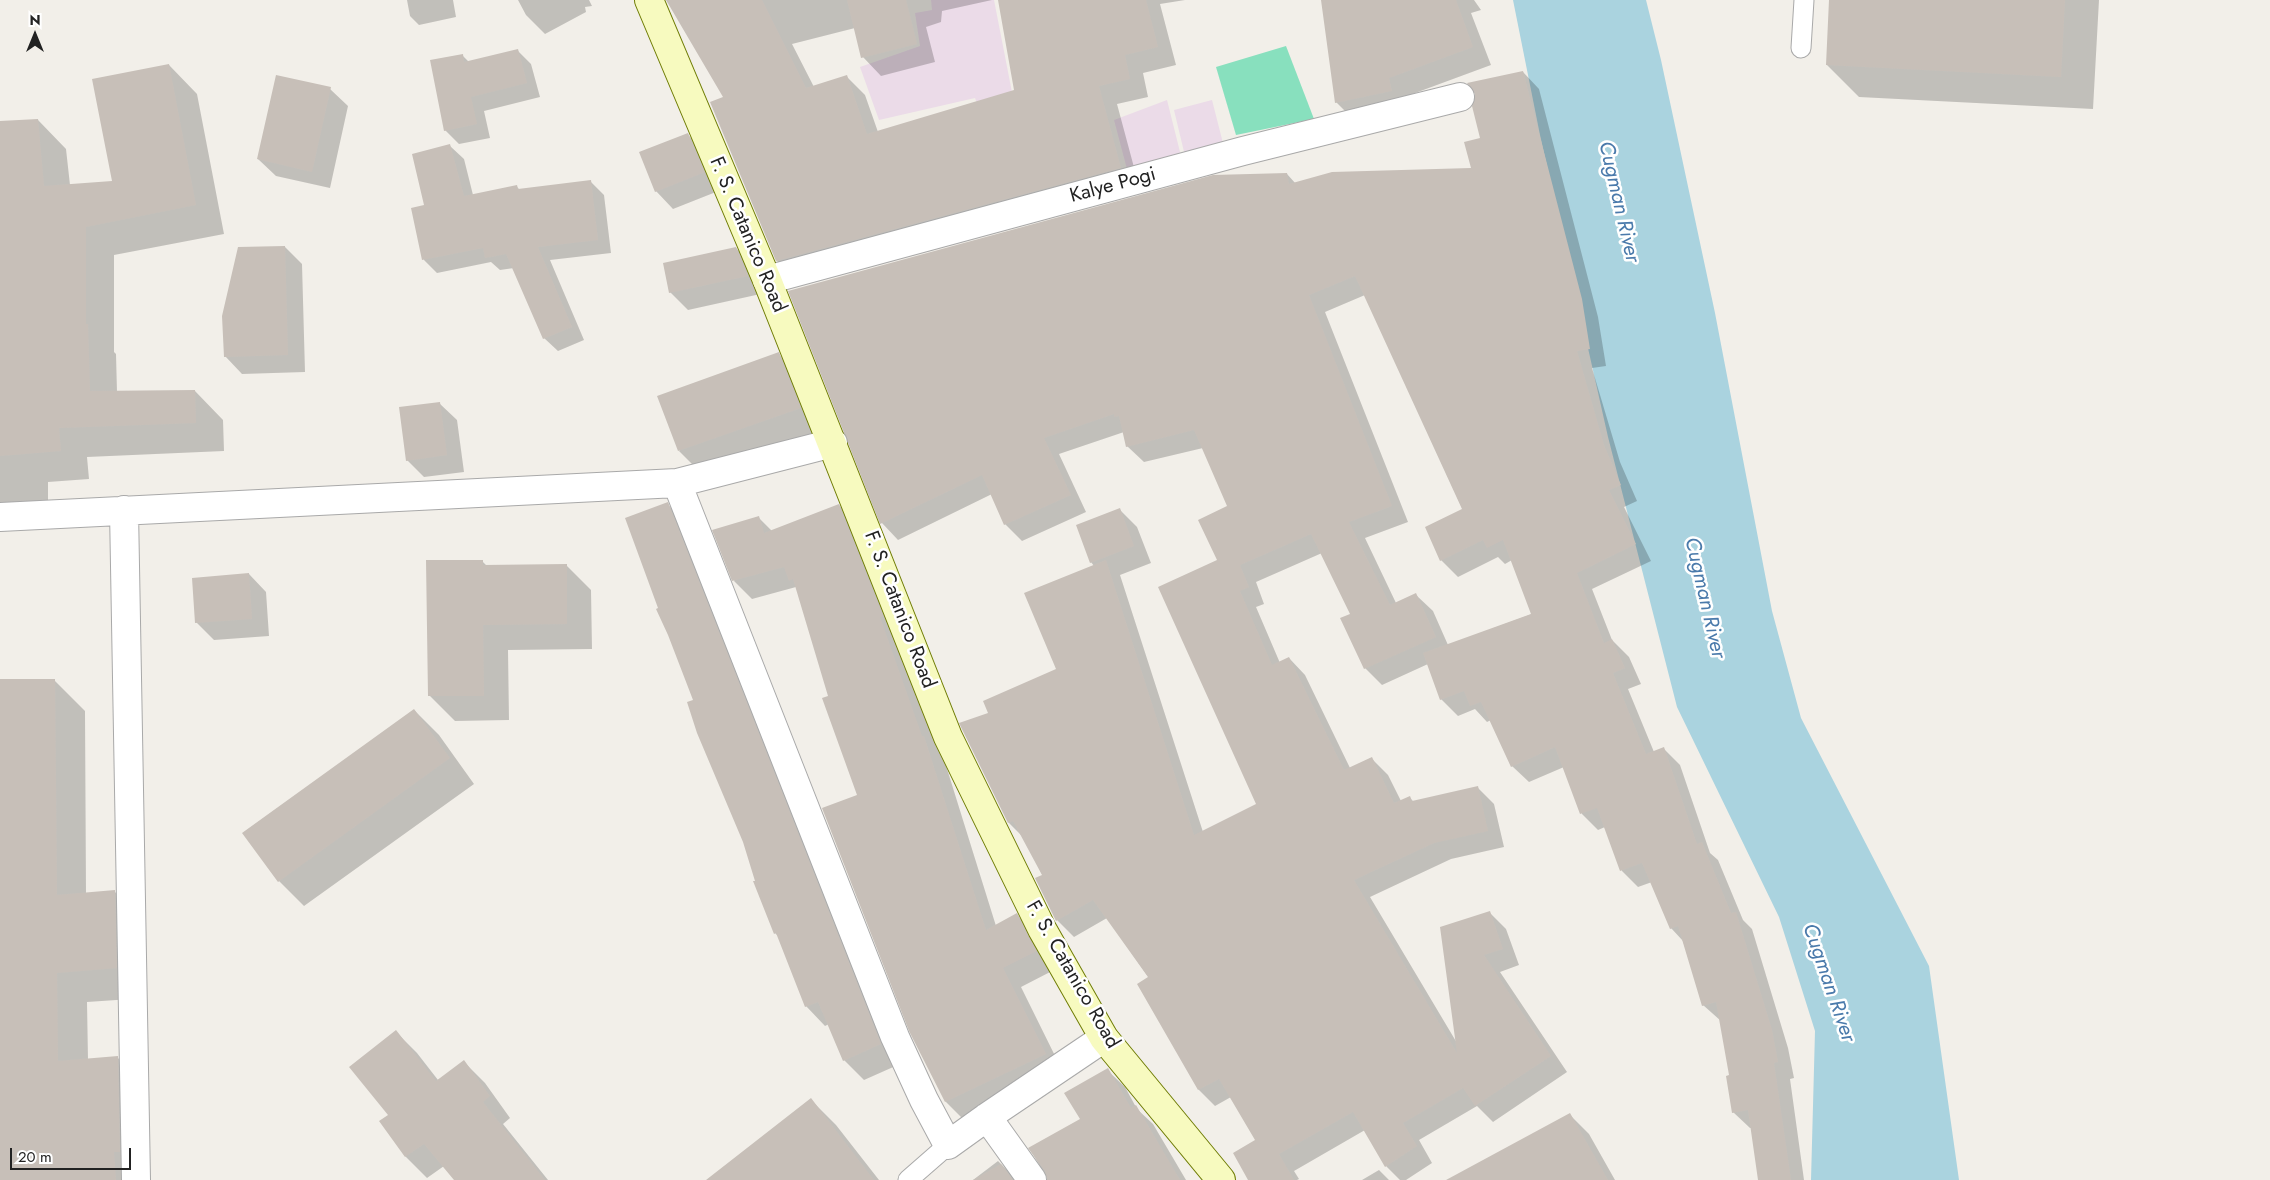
<!DOCTYPE html>
<style>
body{margin:0}
#map{position:relative;width:2270px;height:1180px;overflow:hidden;background:#f2efe9;font-family:Jost,sans-serif}
canvas{display:block}
.north{position:absolute;left:10px;top:10px;width:50px;height:50px;-webkit-text-stroke:4px #fff;paint-order:stroke;rotate:0deg;font-size:14px;font-weight:700;line-height:20px;text-align:center;color:#222}
.north::after{content:'';display:block;margin:auto;width:18px;height:22px;background:#222;clip-path:polygon(50% 0,100% 100%,50% 72%,0 100%)}
.scale{position:absolute;left:10px;top:1148px;width:121px;height:22px;box-sizing:border-box;border:2px solid #222;border-top:0;padding-left:6px;font-size:15px;line-height:18px;white-space:nowrap;color:#222;-webkit-text-stroke:4px #fff;paint-order:stroke}
</style>
<div id="map">
<canvas width="2270" height="1180"></canvas>
<div class="north">N</div>
<div class="scale">20 m</div>
</div>
<script>
const ctx = document.querySelector('canvas').getContext('2d');
ctx.lineJoin = 'round';
function fill(path, color) { ctx.fillStyle = color; ctx.fill(path, 'evenodd'); }
const shape = rows => new Path2D(rows.map(r => 'M' + r).join(''));
function trace(path, color, width, dash) { ctx.strokeStyle = color; ctx.lineWidth = width; ctx.lineCap = dash ? 'butt' : 'round'; ctx.setLineDash(dash || []); ctx.stroke(path); }
function drawText(font, color, halo, rows, align = 'center') {
  ctx.font = font + ' Jost,sans-serif'; ctx.lineWidth = 5; ctx.setLineDash([]); ctx.textBaseline = 'middle'; ctx.strokeStyle = halo; ctx.fillStyle = color; for (const [text, x, y, turn = 0] of rows) {
    ctx.save(); ctx.translate(x, y); ctx.rotate((+turn || 0) * Math.PI / 180); ctx.textAlign = isNaN(turn) ? turn : align; if (halo) ctx.strokeText(text, 0, 0); ctx.fillText(text, 0, 0); ctx.restore();
  }
}
fill(shape([
 [931,0,994,0,1017,118,990,136,975,98,879,120,860,67,920,46,915,13,932,10],
 [1167,100,1182,160,1128,173,1114,120],
 [1212,100,1224,147,1185,156,1174,110]
]), '#ebdbe8');
fill(shape([
 [1286,46,1314,119,1236,135,1216,67]
]), '#88e0be');
fill(shape([
 [1513,0,1646,0,1661,60,1715,313,1772,611,1801,718,1929,966,1959,1180,1811,1180,1815,1031,1779,917,1677,707,1608,437,1540,135]
]), '#aad3df');
fill(shape([
 [407,0,453,0,456,17,419,25,410,16],
 [518,0,589,0,592,6,585,7,586,12,545,34,526,15],
 [669,0,992,0,942,11,941,22,926,27,935,62,881,76,863,57,855,28,792,44,814,87,846,76,865,95,878,132,1016,91,999,0,1185,0,1160,4,1176,65,1143,73,1148,97,1117,104,1139,186,796,279,777,261,724,97],
 [1322,0,1474,0,1481,10,1471,13,1491,65,1407,96,1355,121,1336,102],
 [1830,0,2099,0,2093,109,1859,97,1827,65],
 [517,50,531,64,540,97,484,111,490,138,459,144,445,130,462,55,469,62],
 [169,65,197,94,224,234,114,255,114,352,116,354,117,392,195,391,223,420,224,451,87,457,89,479,48,482,48,513,0,514,0,123,38,120,66,149,70,185,114,182],
 [1523,72,1539,89,1598,317,1606,366,1592,368,1620,462,1637,501,1624,507,1651,561,1592,589,1612,640,1629,657,1641,684,1628,689,1654,752,1664,749,1680,765,1710,853,1718,860,1743,920,1752,929,1788,1048,1794,1078,1790,1079,1804,1180,1759,1180,1752,1128,1750,1128,1733,1112,1730,1076,1721,1021,1703,1005,1683,941,1671,928,1652,882,1638,887,1622,871,1605,827,1598,830,1582,814,1564,767,1529,782,1512,766,1491,720,1487,722,1475,709,1458,716,1441,699,1428,664,1382,685,1365,668,1352,614,1322,553,1256,582,1264,604,1256,607,1280,663,1289,658,1305,675,1350,768,1371,758,1388,775,1401,801,1409,797,1414,802,1478,788,1494,804,1504,847,1451,859,1370,897,1457,1043,1489,912,1506,929,1519,965,1500,972,1567,1072,1493,1122,1477,1106,1419,1140,1432,1163,1406,1180,1400,1180,1386,1166,1365,1130,1294,1171,1299,1179,1297,1180,1250,1180,1257,1141,1231,1097,1215,1106,1199,1090,1149,978,1107,918,1074,937,1057,920,1043,876,1023,837,1009,823,990,713,1058,669,1094,566,1091,562,1120,510,1137,527,1151,563,1120,575,1203,832,1258,804,1219,560,1229,507,1203,448,1144,462,1127,446,1124,432,1059,454,1086,512,1022,541,1005,524,992,494,898,540,882,523,790,291,1287,174,1296,184,1473,169,1482,139],
 [1365,295,1463,510,1427,528,1441,560,1458,577,1498,557,1505,564,1512,560,1532,614,1448,645,1433,611,1416,595,1396,603,1365,538,1408,522,1325,312],
 [330,89,348,106,330,188,276,176,258,159],
 [688,135,705,152,721,190,673,209,656,191],
 [450,146,464,159,473,195,517,187,520,190,590,181,604,195,611,253,550,260,584,340,558,351,544,338,514,268,500,270,491,262,437,273,424,260,426,206],
 [285,247,302,264,305,372,242,374,225,356],
 [736,248,753,266,765,293,688,310,670,292],
 [778,354,804,379,825,433,704,476,679,451],
 [439,403,457,420,464,472,424,477,407,460],
 [667,504,687,523,900,1064,864,1080,844,1060,829,1024,825,1026,806,1006,779,937,775,933,695,701,659,609],
 [839,505,857,524,939,752,943,756,996,926,1017,915,1035,934,1054,970,1021,987,1063,1072,964,1120,946,1102,911,1030,859,796,796,587,752,599,734,581,758,517,772,531],
 [482,561,487,566,566,565,591,590,592,649,508,650,509,720,455,721,430,696],
 [249,574,266,592,269,636,214,640,196,622],
 [54,680,85,711,86,894,115,892,145,922,146,998,87,1002,88,1060,118,1058,148,1088,150,1180,0,1180,0,681],
 [414,710,439,735,474,784,304,906,279,881,243,833],
 [396,1032,417,1053,438,1080,464,1062,485,1083,510,1118,503,1124,548,1180,455,1180,444,1166,427,1178,406,1157,381,1122,389,1115],
 [1107,1070,1125,1087,1137,1109,1153,1124,1186,1180,1048,1180,1030,1149,1081,1120],
 [811,1100,836,1125,879,1180,708,1180],
 [1570,1115,1589,1134,1615,1180,1448,1180],
 [998,1161,1017,1180,973,1180],
 [1379,1170,1389,1180,1362,1180]
]), '#0003');
fill(shape([
 [666,0,762,0,806,88,847,75,867,134,1014,90,998,0,1146,0,1158,47,1125,55,1130,79,1099,86,1121,168,776,261,710,102,723,97],
 [847,0,906,0,917,44,861,58],
 [1321,0,1456,0,1473,47,1389,78,1392,91,1335,103],
 [1829,0,2065,0,2061,77,1826,65],
 [518,49,527,83,471,97,477,124,444,131,430,60,463,54,464,62],
 [169,64,196,205,86,227,86,324,88,324,90,391,195,390,196,423,59,428,61,451,0,456,0,121,38,119,44,186,112,181,92,79],
 [1523,71,1582,299,1590,349,1577,351,1604,445,1621,485,1609,490,1636,544,1577,573,1604,643,1612,639,1625,668,1613,673,1646,754,1664,747,1697,844,1702,842,1731,913,1736,912,1772,1030,1778,1062,1774,1063,1791,1180,1758,1180,1748,1110,1732,1113,1726,1076,1729,1075,1716,1002,1702,1006,1678,926,1670,929,1642,863,1620,871,1597,808,1580,814,1555,747,1511,767,1481,702,1470,706,1464,691,1440,700,1423,653,1531,614,1503,540,1487,548,1483,540,1440,561,1425,527,1462,509,1355,276,1309,295,1392,506,1349,522,1390,605,1416,593,1436,637,1364,669,1340,618,1350,614,1311,534,1240,565,1249,587,1240,591,1272,665,1289,657,1344,770,1372,757,1394,803,1410,796,1412,801,1478,786,1488,831,1434,843,1354,880,1457,1053,1440,927,1490,911,1503,949,1484,955,1551,1056,1475,1106,1463,1088,1403,1123,1417,1146,1385,1167,1353,1112,1279,1154,1294,1180,1248,1180,1233,1153,1255,1140,1219,1079,1198,1090,1137,984,1148,977,1093,900,1056,921,1035,878,1042,875,1013,821,1008,823,959,723,988,713,983,701,1056,669,1024,593,1106,560,1194,835,1256,804,1158,587,1217,560,1198,520,1227,506,1194,430,1126,447,1119,416,1114,417,1114,414,1044,438,1071,495,1004,525,982,475,880,524,788,291,1213,175,1287,173,1289,184,1332,172,1471,168,1464,142,1480,138,1472,106,1475,94,1467,83],
 [276,75,331,87,312,172,257,159],
 [688,133,705,172,655,192,639,152],
 [450,144,464,196,517,185,518,189,591,180,598,240,538,247,572,327,543,339,506,254,485,258,483,248,422,260,411,208,424,205,412,154],
 [285,246,288,355,224,357,222,316,238,247],
 [736,247,748,276,669,293,663,263],
 [779,352,801,408,678,451,657,396],
 [440,402,447,455,406,461,399,407],
 [668,502,881,1044,843,1061,818,1002,805,1007,776,933,774,934,753,881,755,881,743,842,697,733,687,702,693,700,668,635,656,609,658,608,625,518],
 [839,504,883,616,880,617,922,736,924,736,986,930,1017,913,1037,951,1003,968,1046,1054,945,1102,909,1031,822,808,857,795,822,698,828,696,793,579,789,581,784,567,732,581,712,530,759,516,764,533],
 [1120,508,1134,546,1090,563,1076,525],
 [426,560,483,560,483,565,567,564,567,624,483,625,484,696,428,696],
 [249,573,252,619,195,623,192,578],
 [0,679,55,679,57,895,115,890,117,968,57,973,58,1061,118,1056,120,1152,114,1152,116,1180,0,1180],
 [414,709,450,758,278,882,242,833],
 [396,1030,436,1081,464,1060,490,1096,483,1102,545,1180,454,1180,424,1144,405,1157,379,1121,388,1115,349,1067],
 [1108,1068,1131,1108,1136,1105,1180,1180,1047,1180,1045,1171,1028,1148,1080,1119,1064,1093],
 [811,1098,874,1180,706,1180],
 [1570,1113,1608,1180,1446,1180],
 [1001,1164,1013,1180,973,1180]
]), '#c7bfb8');
const lane = shape([
 [1801,48,1804,0],
 [908,1180,948,1145]
]);
const street = shape([
 [767,280,1243,151,1460,97],
 [677,483,895,1037,924,1100,948,1145,987,1117],
 [124,510,136,1180],
 [0,517,677,483,833,443],
 [1032,1180,987,1117,1104,1038]
]);
const secondary = shape([
 [649,0,767,280,948,737,1042,929,1104,1038,1221,1180]
]);
trace(lane, '#a9a9a9', 21);
trace(street, '#a9a9a9', 30);
trace(secondary, '#707d05', 30);
trace(lane, '#fff', 19);
trace(street, '#fff', 28);
trace(secondary, '#f7fabf', 28);
drawText('20px', '#222', '#fff', [
 ["Kalye Pogi",1113,186,-15],
 ["F. S. Catanico Road",747,235,67],
 ["F. S. Catanico Road",899,610,69],
 ["F. S. Catanico Road",1072,975,60]
]);
drawText('italic 21px', '#4a7aab', '#fff', [
 ["Cugman River",1618,202,77],
 ["Cugman River",1704,598,77],
 ["Cugman River",1828,983,71]
]);
</script>
